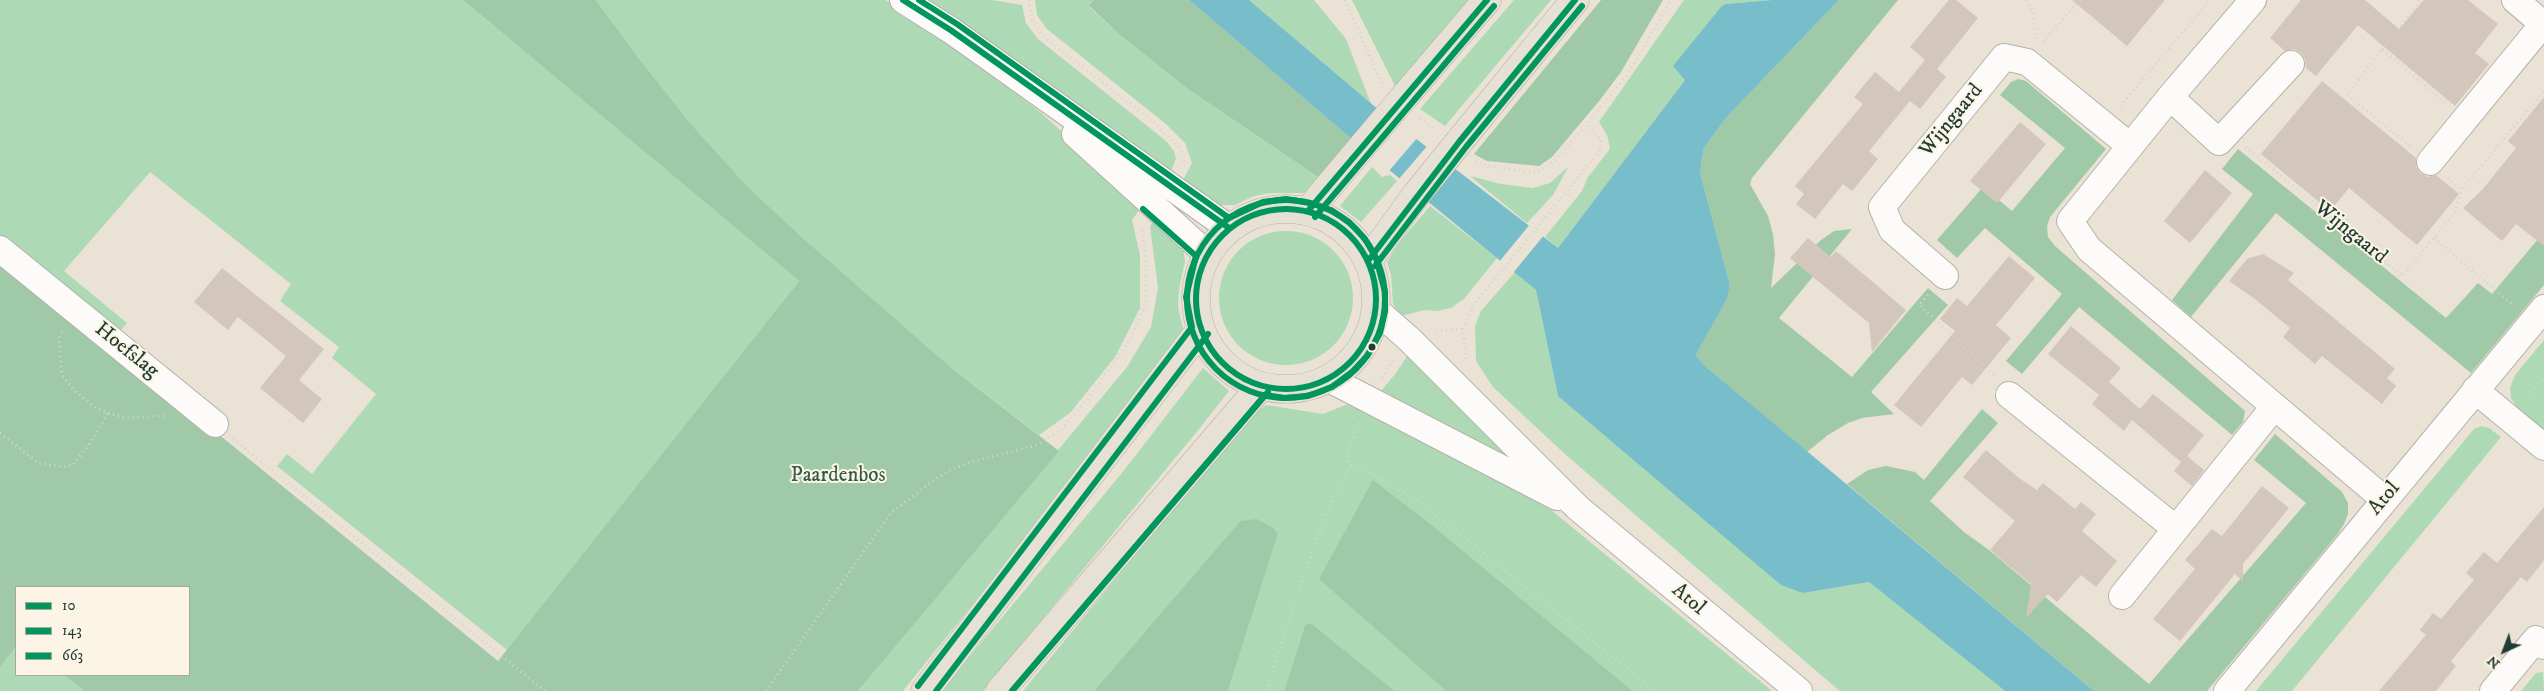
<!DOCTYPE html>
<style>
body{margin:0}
#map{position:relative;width:2544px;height:691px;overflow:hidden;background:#eae2d4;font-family:"IM FELL DW Pica",serif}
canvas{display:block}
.legend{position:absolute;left:15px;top:586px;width:175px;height:90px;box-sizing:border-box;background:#fcf5e5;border:1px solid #a4ab9e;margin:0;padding:6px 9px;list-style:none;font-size:15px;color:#1f3d34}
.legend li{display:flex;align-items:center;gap:10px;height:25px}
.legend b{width:25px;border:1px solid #a4ab9e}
.north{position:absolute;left:2479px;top:626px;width:50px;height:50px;-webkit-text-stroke:4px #fcf5e5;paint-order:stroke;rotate:223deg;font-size:14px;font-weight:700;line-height:20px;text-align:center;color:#1f3d34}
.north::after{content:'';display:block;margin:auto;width:18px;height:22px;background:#1f3d34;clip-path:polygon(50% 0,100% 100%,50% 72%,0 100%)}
</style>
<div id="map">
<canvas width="2544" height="691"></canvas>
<ul class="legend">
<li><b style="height:6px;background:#00965e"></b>10</li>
<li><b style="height:6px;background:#00965e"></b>143</li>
<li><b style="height:6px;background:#00965e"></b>663</li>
</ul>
<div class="north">N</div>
</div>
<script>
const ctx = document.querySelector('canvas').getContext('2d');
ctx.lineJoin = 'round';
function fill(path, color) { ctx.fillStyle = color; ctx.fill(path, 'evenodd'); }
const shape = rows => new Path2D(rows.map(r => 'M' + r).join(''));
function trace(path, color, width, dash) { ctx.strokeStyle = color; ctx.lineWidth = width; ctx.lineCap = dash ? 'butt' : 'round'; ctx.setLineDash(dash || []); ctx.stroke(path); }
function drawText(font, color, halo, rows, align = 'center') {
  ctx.font = font + ' "IM FELL DW Pica",serif'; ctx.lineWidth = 4; ctx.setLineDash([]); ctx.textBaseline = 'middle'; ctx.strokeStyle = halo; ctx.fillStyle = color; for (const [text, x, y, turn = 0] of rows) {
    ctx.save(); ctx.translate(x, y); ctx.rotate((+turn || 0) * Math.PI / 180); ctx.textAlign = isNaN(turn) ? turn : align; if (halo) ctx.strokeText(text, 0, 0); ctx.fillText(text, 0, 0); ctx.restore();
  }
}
fill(shape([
 [0,0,463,0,799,281,507,650,277,466,287,454,312,474,376,394,332,358,339,347,280,301,291,284,150,172,64,271,127,323,117,335,0,239],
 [596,0,885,0,911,16,1039,111,1143,205,1132,220,1140,255,1140,308,1115,357,1070,413,1039,435,954,370,804,239,748,187,691,124,637,56],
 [926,0,992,0,1022,5,1026,23,1038,39,1165,140,1174,151,1176,159,1168,177],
 [1035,0,1094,0,1089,7,1120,35,1185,87,1321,179,1304,193,1271,193,1254,196,1235,205,1217,205,1180,186,1192,163,1185,143,1167,125,1047,29,1037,15],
 [1249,0,1314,0,1346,39,1371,104],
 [1352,0,1470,0,1397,90],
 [1514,0,1551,0,1445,126,1420,109],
 [1684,0,1772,0,1725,4,1685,80,1558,248,1545,237,1582,191,1588,177,1610,149,1607,135,1599,122],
 [1372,167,1382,177,1390,175,1397,181,1361,222,1340,206],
 [1568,167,1553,195,1527,223,1470,176,1501,184,1533,188,1550,183],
 [1430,206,1497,258,1464,299,1451,308,1437,311,1425,310,1401,316,1393,304,1391,275,1387,262,1398,244],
 [1156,218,1183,245,1185,262,1179,289,1178,307,1184,332,1067,487,903,691,858,691,1127,367,1151,327,1158,288,1150,226],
 '1219 298a67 67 0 1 1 134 0a67 67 0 1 1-134 0Z',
 [1515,272,1536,290,1558,396,1803,593,1869,582,2005,691,1840,691,1821,675,1566,455,1493,387,1476,361,1475,326,1481,311],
 [2544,340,2544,430,2519,410,2511,398,2510,388,2515,375],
 [1409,353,1505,448,1501,456,1376,397,1396,373],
 [1203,368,1229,391,1195,434,983,691,941,691,1126,468],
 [1348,404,1512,481,1551,510,1772,691,1633,691,1439,531,1320,579,1446,691,1395,691,1311,623,1305,625,1284,691,1228,691,1278,534,1240,521,1094,691,1023,691,1247,419,1266,405,1323,414],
 [2481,426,2489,428,2501,437,2292,691,2256,691,2474,429],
 [16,647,16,675,64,675,84,691,0,691,0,667],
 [2543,672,2544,691,2521,691,2536,673]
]), '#addab4');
fill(shape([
 [463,0,596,0,637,56,691,124,748,187,804,239,954,370,1059,451,858,691,84,691,64,675,189,675,189,587,16,587,16,647,0,667,0,257,498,661,799,281],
 [1094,0,1189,0,1355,142,1321,179,1185,87,1120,35,1089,6],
 [1601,0,1663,0,1621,72,1600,100,1552,157,1539,166,1487,161,1474,154],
 [1839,0,1898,0,1752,178,1750,184,1768,216,1773,234,1775,254,1771,288,1821,240,1834,231,1852,229,1779,318,1852,377,1928,288,1948,305,1871,392,1894,414,1862,418,1848,423,1828,435,1807,452,1705,366,1696,355,1726,298,1730,285,1700,172,1704,148,1726,118],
 [2018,79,2026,81,2106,149,2050,217,2047,226,2048,237,2055,246,2245,411,2243,422,2232,435,2079,307,2022,374,2006,361,2062,294,1985,228,1957,258,1937,240,1983,187,2012,211,2065,148,2000,95,2011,82],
 [2238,149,2446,318,2478,283,2492,294,2544,232,2544,285,2471,373,2276,213,2191,317,2172,300,2253,194,2222,169],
 [1982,409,1998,423,1930,501,1964,532,1989,550,2149,684,2306,503,2254,460,2275,434,2342,492,2348,503,2348,514,2344,524,2337,535,2207,691,2094,691,1847,484,1868,470,1886,466,1915,472,1924,480],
 [1373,480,1439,531,1633,691,1446,691,1319,579],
 [1257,519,1273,528,1278,534,1228,691,1094,691,1240,521],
 [1311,623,1395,691,1284,691,1305,625]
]), '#a0caa7');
fill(shape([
 [1189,0,1249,0,1380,111,1558,248,1685,80,1673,66,1721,7,1725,4,1772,0,1839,0,1726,118,1704,148,1700,172,1730,285,1727,298,1696,355,1705,366,2094,691,2005,691,1869,582,1803,593,1781,585,1558,396,1536,290,1355,142]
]), '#78beca');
fill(shape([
 [1380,108,1418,137,1388,172,1352,141],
 [1428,145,1456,166,1425,202,1398,180],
 [1531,223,1545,234,1513,273,1499,262]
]), '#eae2d4');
fill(shape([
 [1949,0,1956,0,1978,18,1937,69,1946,77,1920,109,1910,101,1869,151,1878,159,1852,191,1843,184,1815,219,1796,204,1804,194,1795,186,1863,104,1854,97,1875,72,1899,92,1925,60,1910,47],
 [2072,0,2165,0,2127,46],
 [2301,0,2365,0,2399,29,2424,0,2468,0,2498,24,2475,53,2489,64,2455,106,2358,25,2316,76,2306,68,2305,59,2301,53,2294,49,2285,51,2270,38],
 [2322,81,2416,158,2416,167,2420,173,2428,177,2436,175,2459,194,2417,245,2349,188,2330,211,2261,154],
 [2544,97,2544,246,2516,224,2502,241,2463,208,2482,190,2516,148,2508,141],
 [2020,122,2046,144,1997,203,1970,181],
 [2205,170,2232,193,2190,243,2164,221],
 [1808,238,1831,257,1836,251,1906,310,1872,352,1869,323,1790,258],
 [2263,254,2294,273,2288,280,2395,369,2387,378,2396,386,2382,404,2322,356,2315,364,2283,337,2290,328,2255,299,2229,281,2247,259],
 [2009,256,2035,278,1996,325,2011,338,1972,385,1962,377,1921,427,1894,405,1955,331,1940,319,1957,298,1967,306],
 [222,268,324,349,299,380,322,399,303,423,260,388,286,356,238,317,228,330,194,302],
 [2071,326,2121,368,2109,382,2140,409,2153,394,2204,435,2187,456,2204,470,2192,486,2174,471,2181,462,2132,420,2124,431,2092,404,2099,395,2048,354],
 [1986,450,2019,478,2037,490,2043,483,2075,509,2081,502,2096,514,2082,531,2117,561,2096,587,2081,575,2057,602,2048,594,2026,618,2031,584,1990,550,2015,521,1963,477],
 [2262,486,2289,508,2243,564,2243,581,2235,574,2180,641,2153,619,2195,569,2185,560,2212,529,2222,536],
 [2544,507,2544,560,2527,582,2521,577,2451,661,2456,666,2436,691,2379,691,2426,635,2420,630,2433,613,2441,619,2474,580,2466,573,2484,552,2497,563]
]), '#d3c6ba');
const minor = shape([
 [903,0,952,31,1229,228],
 [2253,0,2170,97,2070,221,2089,249,2385,500],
 [2170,97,2219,142,2291,64],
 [1075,134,1207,254],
 [2430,162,2543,24,2515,0],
 [0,249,215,424],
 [1945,276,1892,230,1882,207,2004,57,2027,62,2130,146],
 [1376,310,1409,339,1578,508,1799,691],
 [1329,379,1557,497],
 [2475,390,2544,447],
 [2009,395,2176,529],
 [2122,596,2274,407],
 [2227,691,2544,308],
 [2493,691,2536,639,2544,646]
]);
const major = shape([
 [1405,96,1487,0],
 [1459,142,1575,0],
 '1196 299a90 90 0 1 1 180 0a90 90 0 1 1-180 0Z',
 [1308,211,1361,148],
 [1368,261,1416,195],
 [925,691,1201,329],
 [1000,691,1261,386]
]);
trace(minor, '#b5b2a9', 28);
trace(major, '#b5b2a9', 29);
trace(shape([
 [1029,0,1032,20,1044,37,1151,120,1178,146,1184,154,1184,165],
 [1345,0,1382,84],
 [2026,0,2033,13,2036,39],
 [2043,42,2080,0],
 [2382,49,2421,0],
 [2120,106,2210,0],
 [1420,118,1435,130],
 [2410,146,2347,95,2382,49,2446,103],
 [2246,147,2402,276,2456,211,2461,190],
 [1475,162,1487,166,1535,173,1555,161,1628,74,1671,0],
 [2448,178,2461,190,2544,91],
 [2434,238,2513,305],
 [1928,295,1919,305,1996,376],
 [1436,331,1463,329],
 [62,332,59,338,62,375,75,391,97,409,124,418,165,416],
 [1466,359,1463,329,1474,304,1599,152,1602,143,1600,138,1586,124],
 [1382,378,1394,360],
 [2525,400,2544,377],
 [1359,423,1347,456,1351,466,1374,475,1417,500,1655,691],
 [0,433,38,463,62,467,73,465,88,446,108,413],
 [233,439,545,691],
 [766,691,890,514,934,480,952,469,971,462,1037,445,1061,430,1087,400,1129,341,1146,303,1146,269,1142,227],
 [1267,691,1290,615,1330,504,1351,466]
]), '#d4d4cf', 3, [1, 4]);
trace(minor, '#fcfbf9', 26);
trace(major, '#e7e1d5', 28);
const majorBridge = shape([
 [1361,148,1405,96],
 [1416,195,1459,142]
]);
trace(majorBridge, '#b5b2a9', 29, []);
trace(majorBridge, '#e7e1d5', 28);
trace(shape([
 [903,0,952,31,1229,228],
 '1196 299a90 90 0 1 1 180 0a90 90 0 1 1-180 0Z',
 [1308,211,1487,0],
 [1368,261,1459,142,1575,0]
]), '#00965e', 6);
trace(shape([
 '1187 299a99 99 0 1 1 198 0a99 99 0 1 1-198 0Z',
 [1315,217,1494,6],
 [1375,266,1466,147,1582,6],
 [936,691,1208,334],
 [1012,691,1268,392]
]), '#00965e', 6);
trace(shape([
 [919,0,957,24,1229,218,1263,202,1286,199,1310,203,1331,210,1349,222,1365,239,1376,258,1385,292,1385,311,1380,333,1367,356,1352,372,1332,387,1308,396,1284,398,1265,395,1012,691],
 [918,686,1192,327,1186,297,1196,256,1143,209]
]), '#00965e', 6);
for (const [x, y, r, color] of [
 [1372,347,4.5,"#1f3d34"]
]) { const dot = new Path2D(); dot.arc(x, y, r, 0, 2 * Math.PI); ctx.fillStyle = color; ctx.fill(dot); trace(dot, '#fcf5e5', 2); }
drawText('21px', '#1f3d34', '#fcf5e5', [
 ["Wijngaard",1952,121,-51],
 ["Wijngaard",2350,233,39],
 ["Hoefslag",126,351,39],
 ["Atol",2385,499,-50],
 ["Atol",1688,600,40]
]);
drawText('21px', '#315b48', '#fcf5e5', [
 ["Paardenbos",838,477]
]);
</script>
